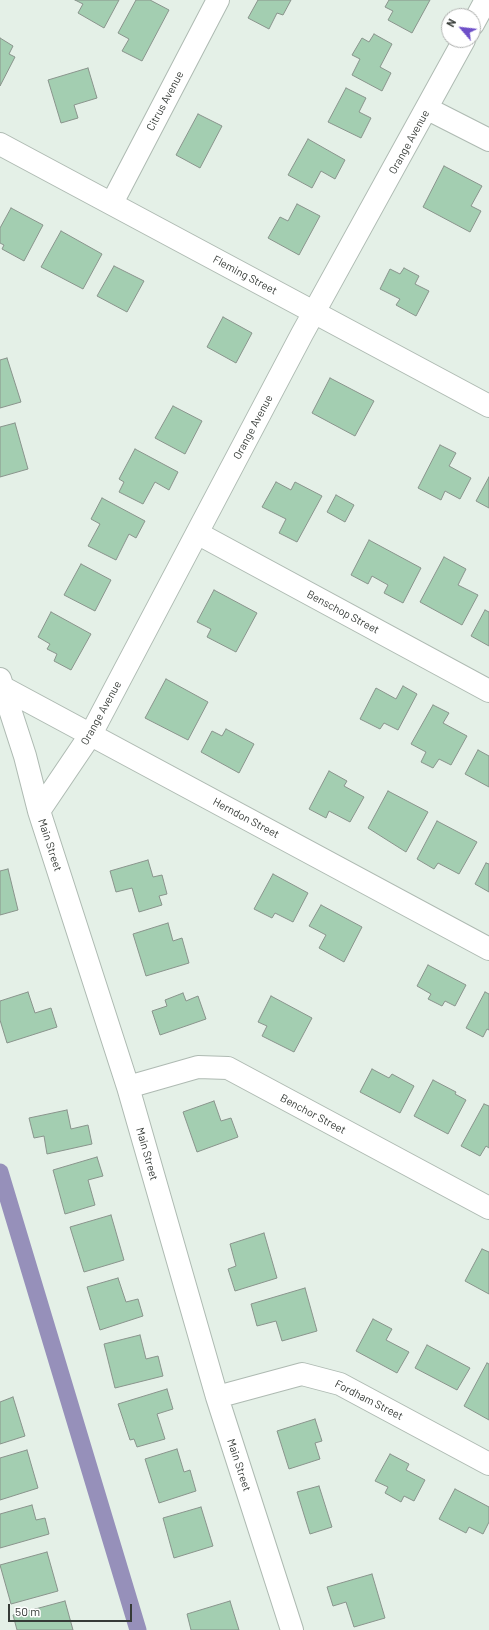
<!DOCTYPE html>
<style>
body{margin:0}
#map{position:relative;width:489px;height:1630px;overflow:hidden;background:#e4f0e7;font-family:Barlow,sans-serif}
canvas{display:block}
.north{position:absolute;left:441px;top:8px;width:40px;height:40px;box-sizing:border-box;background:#fff;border:1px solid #afb1af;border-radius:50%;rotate:298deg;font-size:11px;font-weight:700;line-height:16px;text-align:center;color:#363b37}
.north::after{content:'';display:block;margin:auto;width:14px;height:18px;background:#6e4fc8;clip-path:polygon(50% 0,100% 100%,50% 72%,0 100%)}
.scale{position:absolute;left:8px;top:1604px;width:124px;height:18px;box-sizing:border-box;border:2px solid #363b37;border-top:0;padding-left:5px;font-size:12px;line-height:14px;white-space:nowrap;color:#363b37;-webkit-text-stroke:3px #fff;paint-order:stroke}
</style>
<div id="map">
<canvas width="489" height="1630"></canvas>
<div class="north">N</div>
<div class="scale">50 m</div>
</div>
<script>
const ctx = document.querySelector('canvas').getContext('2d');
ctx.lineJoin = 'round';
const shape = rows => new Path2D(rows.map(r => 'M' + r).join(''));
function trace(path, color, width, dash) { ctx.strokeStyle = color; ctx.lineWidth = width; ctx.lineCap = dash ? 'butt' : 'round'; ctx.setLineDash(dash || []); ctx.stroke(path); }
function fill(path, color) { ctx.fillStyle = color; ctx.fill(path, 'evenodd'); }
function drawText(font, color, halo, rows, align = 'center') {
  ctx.font = font + ' Barlow,sans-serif'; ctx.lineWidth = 3; ctx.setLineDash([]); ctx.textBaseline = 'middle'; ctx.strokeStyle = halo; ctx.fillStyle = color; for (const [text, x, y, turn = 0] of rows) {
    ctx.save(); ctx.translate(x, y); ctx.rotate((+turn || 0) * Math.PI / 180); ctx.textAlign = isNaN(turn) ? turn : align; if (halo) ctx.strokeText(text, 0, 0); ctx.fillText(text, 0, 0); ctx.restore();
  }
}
trace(shape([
 [0,1172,138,1630]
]), '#9690ba', 17);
const building = shape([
 [75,0,119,0,104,28,78,13,83,4,75,0],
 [136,0,150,0,169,10,142,61,122,51,129,39,118,33,136,0],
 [258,0,291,0,283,15,277,13,269,29,248,18,258,0],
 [389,0,430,0,412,33,388,20,393,11,385,7,389,0],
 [374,34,392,44,380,67,391,73,382,91,352,75,360,59,352,55,362,38,369,42,374,34],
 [0,38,13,46,9,54,15,57,0,86,0,38],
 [88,68,97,98,74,105,78,118,61,123,48,80,88,68],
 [346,88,366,98,359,112,371,118,361,138,328,122,346,88],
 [198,114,222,126,200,168,176,155,198,114],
 [308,139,345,160,335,179,321,171,312,188,288,175,308,139],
 [444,166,482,186,471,206,481,211,470,232,423,207,444,166],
 [297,204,320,216,299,255,268,238,280,217,288,221,297,204],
 [11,208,43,225,24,261,2,249,4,245,0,243,0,228,11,208],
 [61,231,102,254,83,289,41,267,61,231],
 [114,266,144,281,127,312,97,296,114,266],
 [404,268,419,276,415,284,429,291,416,316,396,305,400,299,380,289,390,269,400,274,404,268],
 [223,317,252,333,236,363,207,347,223,317],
 [7,358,21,402,0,408,0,360,7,358],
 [330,378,374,401,355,436,312,413,330,378],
 [173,406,202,421,185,454,155,438,173,406],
 [15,423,28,469,0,477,0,427,15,423],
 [440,445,456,453,449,466,471,478,460,499,445,491,441,500,418,488,440,445],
 [135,449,178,472,169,490,155,482,143,504,119,492,124,482,119,479,135,449],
 [489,477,489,508,476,501,489,477],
 [276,482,291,490,295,482,322,496,297,542,279,533,286,519,262,507,276,482],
 [336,495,354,505,345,522,327,512,336,495],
 [102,498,145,521,136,538,129,534,116,560,88,546,100,524,91,519,102,498],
 [369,540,421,568,403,603,384,593,388,585,372,576,368,584,351,575,369,540],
 [444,557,466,569,458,585,478,595,462,625,420,602,444,557],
 [81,564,111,580,95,611,64,595,81,564],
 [214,590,257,613,236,652,207,637,211,629,197,622,214,590],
 [485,610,489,612,489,646,471,636,485,610],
 [51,612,91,634,71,670,54,661,57,654,47,649,50,644,38,637,51,612],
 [166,679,208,702,188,740,145,718,166,679],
 [403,686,417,694,398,730,384,723,380,729,360,719,376,688,396,699,403,686],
 [433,705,449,713,443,723,467,736,451,765,439,759,433,768,421,762,426,752,411,744,433,705],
 [226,729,254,744,239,773,201,752,212,731,222,736,226,729],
 [478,750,489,756,489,787,465,774,478,750],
 [329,771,347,781,344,786,364,797,350,822,329,811,326,818,309,809,329,771],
 [388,791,428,812,406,852,368,828,388,791],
 [437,821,477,842,459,874,438,863,434,869,417,859,437,821],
 [148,860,153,877,162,875,167,894,159,896,162,905,139,912,132,888,116,892,110,871,148,860],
 [486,863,489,864,489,892,475,884,486,863],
 [8,869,18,910,0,915,0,871,8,869],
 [273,874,308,893,293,922,275,913,272,918,254,909,273,874],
 [321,905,362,927,344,962,319,948,326,935,309,926,321,905],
 [168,923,173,941,182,938,189,963,146,976,133,934,168,923],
 [428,965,466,985,455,1006,445,1001,442,1006,428,999,431,994,417,986,428,965],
 [28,992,35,1013,51,1008,57,1027,7,1043,0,1020,0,1001,28,992],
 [485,992,489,994,489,1030,487,1029,483,1037,466,1028,485,992],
 [183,993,186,1001,198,996,206,1019,160,1035,152,1011,167,1006,165,1000,183,993],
 [271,996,312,1018,294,1052,262,1036,267,1026,258,1022,271,996],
 [372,1069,389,1078,392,1074,414,1086,400,1113,360,1092,372,1069],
 [433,1080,456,1092,455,1094,466,1100,448,1134,414,1116,433,1080],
 [214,1101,221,1121,231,1118,238,1137,197,1152,183,1112,214,1101],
 [484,1104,489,1106,489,1148,486,1146,480,1156,461,1146,484,1104],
 [67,1110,71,1129,88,1125,92,1144,47,1154,44,1136,34,1138,29,1118,67,1110],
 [97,1157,103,1176,88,1180,95,1205,65,1214,53,1170,97,1157],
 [111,1215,124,1260,84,1272,70,1227,111,1215],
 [264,1233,277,1278,235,1291,228,1269,236,1266,230,1244,264,1233],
 [482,1249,489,1252,489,1294,465,1281,482,1249],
 [118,1278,126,1302,138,1299,143,1316,100,1330,87,1287,118,1278],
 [305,1288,317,1331,282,1341,276,1321,257,1326,251,1304,305,1288],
 [373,1319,392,1329,386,1340,409,1352,397,1373,356,1351,373,1319],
 [140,1335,146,1359,158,1356,163,1376,115,1388,104,1344,140,1335],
 [427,1345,470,1368,457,1390,415,1368,427,1345],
 [487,1363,489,1364,489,1420,464,1406,487,1363],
 [167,1389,173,1409,157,1414,165,1439,137,1447,134,1439,130,1440,118,1404,167,1389],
 [13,1397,25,1436,0,1444,0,1402,13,1397],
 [315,1419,322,1441,315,1443,320,1459,289,1469,277,1431,315,1419],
 [177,1449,184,1472,190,1470,196,1491,159,1503,145,1459,177,1449],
 [27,1450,38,1488,0,1500,0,1458,27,1450],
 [390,1454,409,1464,406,1470,425,1480,414,1501,404,1496,401,1502,385,1493,388,1487,375,1481,390,1454],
 [319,1486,332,1527,310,1534,297,1492,319,1486],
 [455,1489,489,1507,489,1522,483,1534,469,1527,466,1533,439,1519,455,1489],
 [32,1505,36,1520,45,1518,49,1534,0,1548,0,1514,32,1505],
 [201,1507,213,1546,174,1558,163,1518,201,1507],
 [47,1552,58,1591,11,1604,0,1565,47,1552],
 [372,1574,385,1618,354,1627,346,1602,333,1606,327,1587,372,1574],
 [65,1601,73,1630,17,1630,13,1615,65,1601],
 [230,1601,239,1630,191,1630,187,1614,230,1601]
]);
fill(building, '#a3ceb1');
trace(building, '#89948c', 1);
const minor = shape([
 [473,24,486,0],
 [428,109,489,140],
 [0,144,489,406],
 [112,203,218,0],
 [197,533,489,691],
 [0,679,25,756,39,811,128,1087,217,1397,292,1630],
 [2,687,489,949],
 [39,811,91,734,302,334,464,40],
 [128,1087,198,1067,228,1068,489,1208],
 [217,1397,302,1374,340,1384,489,1464]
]);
trace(minor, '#aebab2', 24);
trace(minor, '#fff', 22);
drawText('11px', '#363b37', '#fff', [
 ["Citrus Avenue",165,101,-62],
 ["Orange Avenue",409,142,-61],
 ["Fleming Street",245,275,28],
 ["Orange Avenue",253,427,-62],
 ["Benschop Street",343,612,28],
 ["Orange Avenue",101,713,-61],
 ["Herndon Street",246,818,28],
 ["Main Street",50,845,72],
 ["Benchor Street",313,1114,28],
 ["Main Street",147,1154,74],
 ["Fordham Street",369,1400,27],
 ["Main Street",239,1465,72]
]);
</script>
